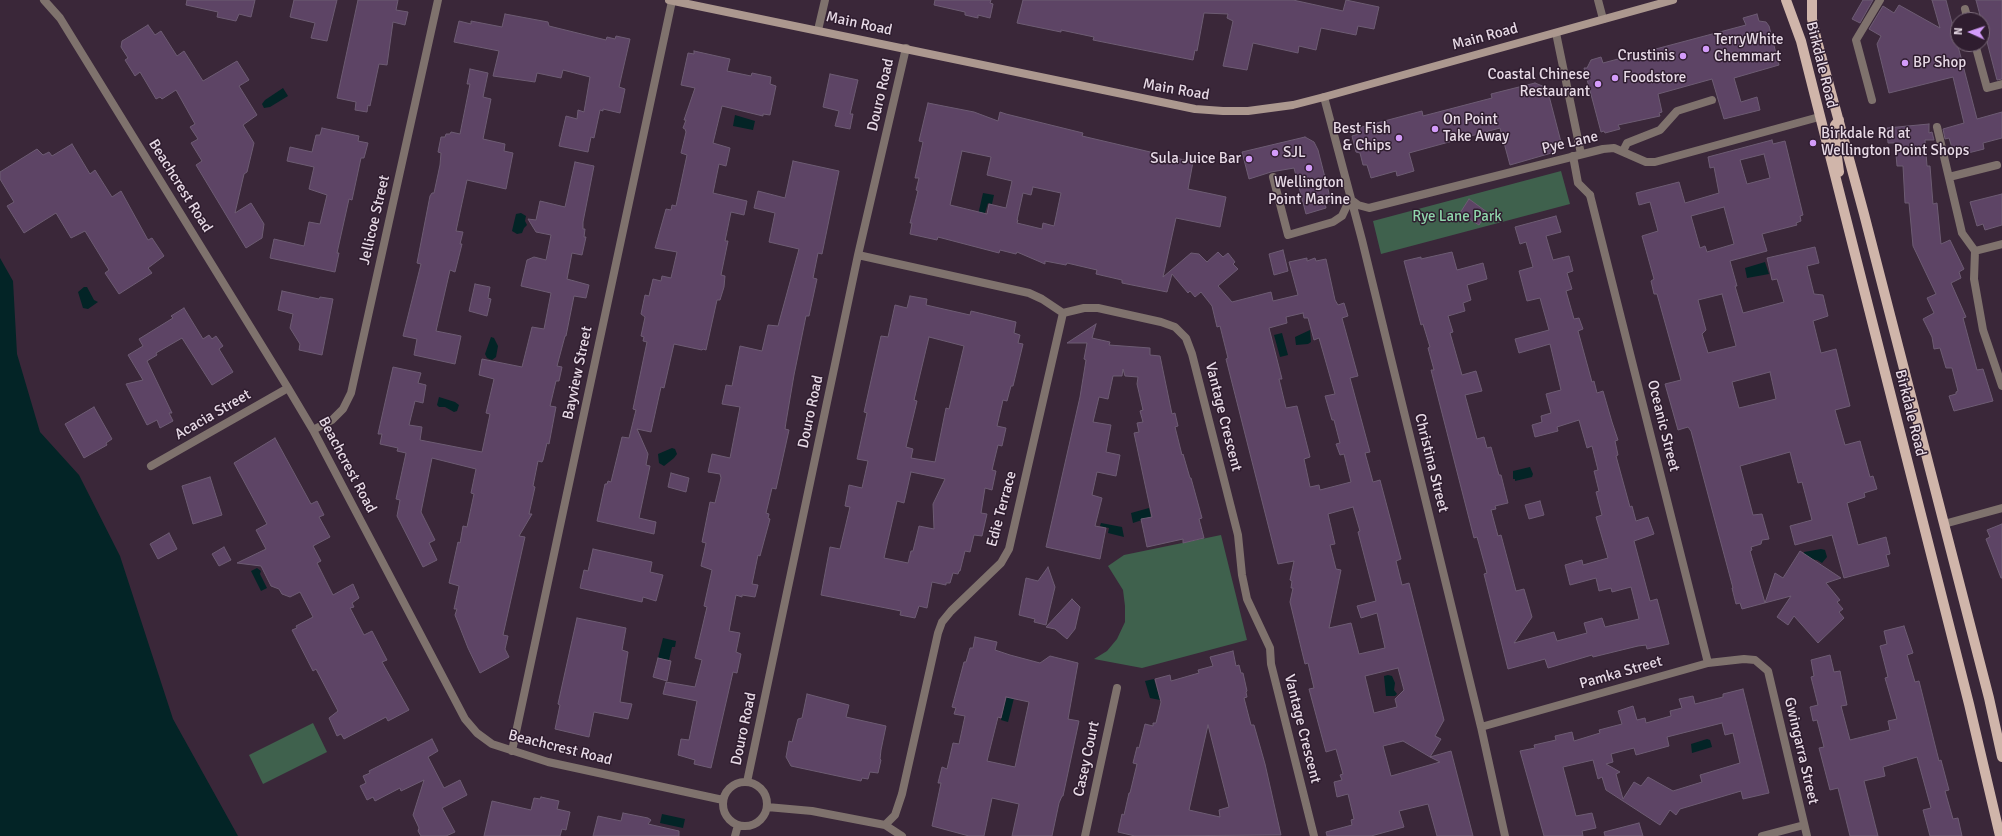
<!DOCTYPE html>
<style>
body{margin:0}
#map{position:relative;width:2002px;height:836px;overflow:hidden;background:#3a2739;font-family:Signika,sans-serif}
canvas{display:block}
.north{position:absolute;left:1950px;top:12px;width:40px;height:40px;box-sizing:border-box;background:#2f1d2f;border:1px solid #796978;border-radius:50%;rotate:273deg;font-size:11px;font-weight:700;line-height:16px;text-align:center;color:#e7dae6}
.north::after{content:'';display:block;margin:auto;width:14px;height:18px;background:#d49cfb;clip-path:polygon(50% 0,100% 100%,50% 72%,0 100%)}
</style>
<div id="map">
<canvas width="2002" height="836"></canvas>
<div class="north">N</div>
</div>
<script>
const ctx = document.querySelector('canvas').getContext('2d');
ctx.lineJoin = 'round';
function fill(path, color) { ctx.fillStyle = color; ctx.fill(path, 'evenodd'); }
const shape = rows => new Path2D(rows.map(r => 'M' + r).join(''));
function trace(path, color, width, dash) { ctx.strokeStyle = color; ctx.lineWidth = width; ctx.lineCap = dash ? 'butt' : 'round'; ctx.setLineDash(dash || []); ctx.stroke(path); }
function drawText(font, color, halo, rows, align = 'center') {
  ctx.font = font + ' Signika,sans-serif'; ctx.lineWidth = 3; ctx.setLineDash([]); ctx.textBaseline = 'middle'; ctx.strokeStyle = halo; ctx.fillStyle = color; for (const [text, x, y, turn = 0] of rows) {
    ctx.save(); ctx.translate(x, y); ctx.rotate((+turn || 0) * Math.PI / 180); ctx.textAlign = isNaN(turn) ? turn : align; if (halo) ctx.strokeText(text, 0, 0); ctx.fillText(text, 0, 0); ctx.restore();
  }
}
fill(shape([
 [1561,171,1570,204,1381,254,1373,221],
 [1221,535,1247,640,1142,668,1094,659,1107,651,1117,639,1125,622,1125,606,1123,590,1108,566,1124,555],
 [313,723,327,752,263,784,249,755]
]), '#3f614d');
fill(shape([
 [283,88,288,96,270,107,264,108,262,104,265,100],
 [735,115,755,121,753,130,733,126],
 [983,193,994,195,992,204,988,203,984,216,978,215],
 [521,213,526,216,525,221,527,225,524,228,522,233,517,234,512,231,516,214],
 [0,258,13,281,17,354,40,432,79,475,120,556,173,719,238,836,0,836],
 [1765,262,1769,274,1747,278,1745,268],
 [84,287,87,287,94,300,98,302,88,309,83,308,78,292],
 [1310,330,1311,342,1308,344,1296,345,1295,337],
 [1282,333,1288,355,1280,357,1274,335],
 [491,337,494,338,498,346,496,357,492,360,487,358,485,354],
 [439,397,455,402,459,405,457,411,454,412,445,407,439,407,437,405],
 [672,448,675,449,677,454,674,458,664,466,659,463,658,454],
 [1530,467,1533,474,1532,477,1515,481,1515,479,1513,479,1513,471],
 [1149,508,1151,517,1133,523,1131,513],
 [1101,523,1122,527,1124,537,1108,533,1109,528,1100,526],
 [1821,549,1825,550,1827,557,1822,563,1817,560,1810,559,1804,556,1804,552],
 [257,568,261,571,260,574,267,588,261,591,251,571],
 [663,638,676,641,675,647,672,647,669,660,658,658],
 [1388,675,1392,676,1395,683,1394,690,1397,694,1395,696,1386,696,1384,676],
 [1154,679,1160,700,1150,698,1145,681],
 [1007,696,1014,698,1008,722,1001,720],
 [1707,739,1710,740,1712,747,1692,753,1691,744],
 [662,814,685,819,683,828,660,823]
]), '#032426');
const building = shape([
 [187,0,255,0,251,17,239,14,236,21,217,17,218,12,186,5,187,0],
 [294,0,337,0,327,41,311,38,315,23,290,17,294,0],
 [358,0,398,0,396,10,408,12,405,25,393,22,387,65,379,64,370,106,368,105,367,112,355,110,356,102,337,98,358,0],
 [935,0,991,0,990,3,993,4,990,18,978,15,978,18,965,15,965,12,934,5,935,0],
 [1023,0,1293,0,1343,11,1346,0,1379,7,1374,29,1358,26,1356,35,1321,28,1316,50,1299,46,1298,53,1253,43,1247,70,1223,66,1233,21,1227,18,1228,14,1204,13,1197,51,1195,50,1193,60,1093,40,1094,37,1061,30,1061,32,1017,23,1023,0],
 [1863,0,1873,0,1860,23,1852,19,1863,0],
 [1932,0,1946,0,1977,119,2002,112,2002,138,1983,143,1984,149,1960,155,1959,150,1953,151,1949,138,1945,139,1943,129,1964,123,1953,77,1889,93,1877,44,1881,36,1869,29,1883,6,1894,13,1899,5,1940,28,1932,0],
 [1976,0,2002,0,2002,79,1997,80,1976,0],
 [505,14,548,22,549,26,606,40,607,37,615,39,616,36,630,39,619,87,625,89,620,113,603,109,603,111,600,110,594,138,591,137,588,152,559,146,566,116,577,119,578,110,584,112,590,77,563,70,561,78,537,73,535,82,493,76,499,51,454,42,459,21,471,24,471,21,502,27,505,14],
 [1757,14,1759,21,1766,22,1769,26,1779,65,1734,78,1741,102,1757,97,1760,110,1724,119,1712,79,1658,94,1662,112,1659,113,1660,116,1618,125,1620,129,1605,133,1604,131,1601,132,1584,68,1587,68,1591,60,1601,57,1603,63,1746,25,1743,18,1757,14],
 [148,25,155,35,161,31,177,56,184,51,203,81,237,61,249,80,239,86,257,115,243,125,254,143,247,172,244,174,235,213,251,203,264,224,262,238,246,248,196,165,202,161,191,143,198,139,190,127,195,124,176,90,162,99,160,97,156,99,140,72,135,76,125,60,128,58,121,47,122,41,148,25],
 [694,51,730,59,727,71,751,76,752,73,771,77,770,84,776,86,770,115,763,114,763,116,722,106,713,143,730,148,726,166,719,164,713,193,747,201,744,215,731,212,725,241,728,241,721,275,725,276,724,287,720,300,717,300,706,350,703,349,702,350,674,344,664,388,661,387,651,432,637,429,648,454,646,465,650,466,639,518,656,522,654,534,597,521,605,484,607,484,608,481,611,482,622,437,629,438,636,410,633,409,647,342,643,341,644,337,641,336,645,317,641,314,645,295,649,296,653,279,661,281,662,276,671,278,677,252,655,248,666,209,671,210,672,205,676,206,687,155,681,153,686,132,685,129,683,128,686,120,684,120,695,88,681,85,688,53,694,54,694,51],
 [470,69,488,73,483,97,491,99,483,139,505,144,504,151,513,153,506,189,467,180,456,231,463,232,460,244,462,244,455,272,450,270,436,331,461,336,455,364,414,355,417,339,403,336,421,264,417,263,430,196,432,193,434,193,440,165,441,153,438,152,441,137,445,137,446,134,450,134,451,132,460,134,470,84,467,84,470,69],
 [830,74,858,80,850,114,853,114,850,129,835,126,839,111,823,107,830,74],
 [1535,83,1545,87,1548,92,1561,142,1555,152,1510,165,1500,128,1409,153,1414,171,1397,176,1396,171,1371,178,1367,165,1363,165,1360,153,1356,152,1352,136,1359,134,1358,128,1422,111,1423,116,1492,98,1491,94,1535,83],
 [928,103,974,112,998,121,1000,112,1006,114,1083,133,1082,136,1193,162,1188,189,1226,197,1220,227,1176,218,1163,277,1191,253,1199,254,1207,262,1218,252,1223,257,1228,253,1235,262,1233,264,1238,269,1218,286,1232,302,1271,292,1273,301,1298,295,1289,262,1307,258,1307,261,1315,258,1316,261,1326,259,1335,300,1338,305,1344,303,1348,316,1342,318,1358,376,1350,378,1370,452,1365,453,1373,482,1380,480,1401,559,1396,561,1402,585,1409,583,1444,720,1435,736,1441,739,1430,757,1451,751,1473,836,1437,836,1428,804,1399,811,1404,827,1371,836,1327,836,1326,832,1352,825,1351,820,1354,819,1348,794,1337,797,1334,782,1342,780,1340,775,1343,774,1336,749,1326,752,1309,689,1314,688,1308,663,1305,664,1290,602,1293,588,1291,588,1292,581,1290,580,1294,561,1278,564,1226,359,1228,358,1220,326,1217,327,1212,306,1201,292,1195,297,1190,291,1188,293,1172,274,1167,292,1122,283,1122,280,1096,274,1097,270,1067,263,1066,265,1045,261,1045,264,1017,252,1016,254,1000,250,999,253,938,237,937,240,910,234,912,223,910,223,918,191,916,190,919,178,915,178,923,142,919,141,928,103],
 [962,151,991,157,987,175,1012,181,1006,208,989,204,987,214,950,205,962,151],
 [1033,187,1061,193,1054,226,1043,223,1042,229,1017,223,1018,220,1017,220,1023,193,1031,195,1033,187],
 [1303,313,1304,318,1308,318,1314,340,1319,338,1335,394,1325,396,1332,420,1334,420,1340,443,1336,444,1340,455,1344,454,1351,482,1320,490,1319,485,1310,487,1304,459,1310,457,1297,406,1286,408,1279,379,1282,379,1269,328,1287,323,1286,317,1303,313],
 [1353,507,1360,531,1358,532,1376,601,1357,606,1361,618,1377,613,1385,648,1359,654,1351,623,1329,628,1341,570,1336,569,1330,545,1335,544,1328,514,1353,507],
 [1398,668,1404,690,1395,699,1397,707,1374,713,1365,676,1398,668],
 [1403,741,1430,757,1440,762,1391,776,1383,746,1403,741],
 [1929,124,1929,133,1932,132,1934,140,1925,140,1927,166,1930,166,1933,204,1937,203,1941,244,1950,240,1964,269,1959,272,1961,278,1951,283,1966,317,1963,318,1977,370,1983,369,1993,401,1954,411,1949,396,1956,394,1956,392,1958,391,1952,368,1946,368,1940,348,1934,349,1932,337,1923,319,1934,313,1927,298,1936,294,1913,246,1909,203,1905,203,1903,166,1897,166,1895,143,1888,143,1887,128,1929,124],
 [322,128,359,136,358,141,368,143,364,158,361,158,352,200,349,199,337,253,339,253,335,272,270,258,274,239,304,246,309,222,320,224,327,195,309,189,314,167,287,161,290,147,312,152,316,135,320,135,322,128],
 [1305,137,1314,142,1318,150,1331,201,1325,202,1326,208,1306,214,1294,168,1271,172,1249,179,1242,152,1305,137],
 [1772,140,1773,144,1785,141,1803,215,1800,216,1801,221,1796,223,1797,225,1762,234,1767,251,1730,261,1737,286,1735,286,1743,313,1784,302,1777,279,1772,280,1767,258,1815,247,1819,263,1807,266,1814,294,1823,295,1828,316,1813,321,1821,353,1836,349,1850,406,1835,410,1845,445,1860,441,1870,477,1873,476,1877,489,1864,493,1865,497,1847,503,1858,545,1886,537,1890,554,1886,555,1889,566,1844,578,1832,535,1795,545,1790,526,1812,520,1802,482,1798,483,1790,452,1740,466,1753,515,1762,514,1769,539,1762,540,1761,544,1751,547,1752,550,1750,551,1765,603,1775,573,1783,578,1800,551,1841,578,1826,583,1840,600,1837,602,1843,609,1839,612,1844,618,1818,643,1794,616,1788,625,1777,617,1791,596,1742,609,1740,603,1736,604,1732,588,1733,588,1691,431,1688,427,1678,430,1665,384,1681,380,1657,294,1654,294,1651,281,1654,279,1642,236,1658,231,1650,202,1639,205,1636,193,1679,182,1685,203,1719,193,1714,167,1710,168,1708,157,1772,140],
 [1764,154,1770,178,1747,184,1740,160,1764,154],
 [1724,207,1734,244,1707,252,1705,246,1700,248,1691,216,1724,207],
 [1722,294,1736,346,1708,353,1702,334,1706,330,1698,300,1722,294],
 [1770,372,1776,399,1739,408,1732,382,1770,372],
 [72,144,90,174,95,170,112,197,121,191,148,240,152,238,164,256,148,268,152,273,119,294,105,273,109,270,85,231,71,238,56,213,24,233,7,206,14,202,0,179,0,172,37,149,43,155,49,152,52,156,72,144],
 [793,161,839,171,822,254,818,253,813,278,817,279,809,316,806,316,794,375,786,422,785,429,789,430,776,489,772,488,766,513,769,514,768,518,770,519,760,556,758,555,752,584,758,585,755,597,742,595,742,597,736,595,729,631,740,633,736,652,741,654,737,673,733,672,711,768,694,764,695,760,678,755,681,739,689,740,697,701,663,694,666,682,695,687,702,660,695,658,707,607,704,606,712,570,701,566,706,543,702,542,710,502,715,503,721,478,720,474,708,472,712,454,730,458,740,407,722,404,726,385,732,386,740,346,762,351,768,325,778,326,799,249,769,242,775,213,754,208,758,191,785,198,793,161],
 [575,162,594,166,583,222,583,229,585,229,584,237,586,237,582,255,572,253,567,279,589,285,586,298,574,296,566,336,565,336,557,366,562,367,559,381,556,381,550,406,556,407,549,444,547,443,543,460,542,462,538,461,533,486,535,487,529,514,532,514,519,536,525,537,503,635,508,636,505,649,509,657,480,673,468,648,455,615,457,609,454,609,459,586,449,583,458,542,460,543,463,526,467,527,474,494,471,493,476,469,432,458,421,512,435,540,429,543,437,560,423,567,397,516,400,500,396,499,406,453,397,451,398,448,380,444,382,434,378,434,393,367,421,373,418,383,426,385,423,403,415,401,409,425,422,427,420,440,482,452,490,414,486,413,494,379,479,375,482,359,522,367,532,327,544,329,551,293,521,286,527,260,534,257,546,260,551,235,536,232,528,219,536,220,540,201,565,207,575,162],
 [2002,194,2002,225,1985,230,1983,224,1977,226,1970,202,2002,194],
 [1469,199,1487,212,1479,225,1460,213,1469,199],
 [1556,216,1561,232,1546,236,1553,260,1569,256,1573,271,1567,273,1572,289,1566,291,1574,319,1579,318,1583,329,1578,331,1592,382,1594,381,1597,393,1603,391,1612,422,1618,440,1615,441,1618,455,1616,456,1630,507,1632,506,1636,521,1648,517,1654,534,1634,541,1650,601,1657,599,1669,644,1647,649,1646,645,1638,646,1593,657,1592,655,1548,668,1545,659,1508,669,1484,574,1487,573,1477,537,1474,538,1431,370,1434,370,1428,348,1430,347,1423,324,1421,325,1404,261,1421,257,1421,259,1452,252,1457,270,1483,263,1487,279,1467,285,1471,300,1463,303,1465,311,1448,316,1453,332,1450,333,1462,375,1476,371,1482,391,1465,395,1477,439,1484,437,1487,448,1491,447,1499,475,1501,475,1508,503,1495,506,1496,509,1491,510,1498,536,1501,535,1516,591,1524,589,1532,617,1514,643,1554,632,1557,641,1587,633,1584,623,1602,618,1605,627,1639,619,1631,587,1612,592,1611,588,1599,591,1596,578,1570,585,1565,565,1582,560,1583,565,1608,558,1596,517,1602,515,1596,492,1599,491,1594,471,1598,470,1592,446,1587,448,1579,420,1557,427,1558,431,1535,437,1532,425,1542,422,1541,416,1551,413,1546,394,1561,390,1550,344,1519,353,1515,339,1549,330,1540,298,1527,301,1519,271,1533,267,1526,242,1520,244,1515,227,1556,216],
 [1283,250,1288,271,1274,275,1269,254,1283,250],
 [475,284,490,287,488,298,491,299,487,316,469,311,475,284],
 [282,291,319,299,320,297,333,299,322,355,299,350,300,344,290,328,293,314,278,310,282,291],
 [910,296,927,299,926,305,970,315,971,311,1016,322,1014,333,1020,335,1018,343,1023,344,1013,386,1011,386,1007,401,1003,400,997,426,1006,428,1002,446,998,445,992,470,996,471,992,490,985,488,981,513,987,514,982,536,974,535,970,552,965,551,960,571,959,571,958,574,953,573,950,583,946,583,946,585,932,582,927,608,919,606,915,618,900,615,901,611,821,595,830,547,840,549,850,507,845,506,849,485,862,488,868,461,857,459,867,413,864,412,881,336,888,337,895,305,907,308,910,296],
 [929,337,964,346,949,409,946,408,935,462,911,458,913,449,906,447,917,401,914,400,929,337],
 [911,472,945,479,933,504,934,529,919,526,913,551,911,551,908,563,884,558,897,501,904,503,911,472],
 [184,308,203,339,209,335,212,339,216,336,223,346,219,349,233,372,212,385,182,338,156,353,157,355,147,361,170,409,172,413,169,413,173,421,160,428,157,420,147,425,126,384,143,380,128,355,143,346,139,339,173,318,171,316,184,308],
 [1096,324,1092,338,1110,342,1109,345,1150,348,1150,355,1160,356,1172,414,1175,413,1178,426,1175,427,1182,455,1183,454,1190,478,1191,478,1202,518,1199,519,1204,538,1183,543,1183,539,1147,547,1141,519,1152,517,1134,433,1139,432,1137,423,1143,422,1140,411,1143,410,1137,384,1138,377,1125,376,1123,369,1122,376,1113,376,1108,399,1099,397,1093,422,1111,425,1106,452,1120,455,1116,476,1097,472,1092,495,1102,498,1095,526,1106,528,1100,559,1046,547,1080,397,1086,360,1084,359,1087,343,1067,343,1096,324],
 [94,407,112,439,106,443,107,445,84,458,65,424,94,407],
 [275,438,311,504,317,501,324,515,319,517,330,537,313,546,321,561,317,563,333,595,353,584,359,598,352,603,354,607,350,608,364,635,372,631,387,660,382,662,409,710,388,721,386,717,344,739,341,734,337,736,329,718,338,711,316,669,313,671,292,630,297,628,296,626,313,617,300,592,290,597,282,594,279,589,271,586,261,566,237,563,266,549,256,530,267,524,234,463,275,438],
 [671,473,689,478,686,492,668,487,671,473],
 [210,477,222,515,193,524,182,486,210,477],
 [1540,501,1544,515,1529,519,1525,505,1540,501],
 [2002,524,2002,578,2001,578,1986,539,1990,537,1987,530,2002,524],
 [169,533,177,549,158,559,150,544,169,533],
 [224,547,231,560,219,566,212,554,224,547],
 [593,549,652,562,650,572,663,575,656,601,643,597,642,602,580,588,584,570,588,571,593,549],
 [1048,567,1055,587,1046,625,1034,622,1035,619,1019,615,1026,578,1038,581,1048,567],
 [1072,599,1080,607,1075,629,1067,639,1055,629,1046,627,1072,599],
 [577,618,626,628,622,650,628,652,620,702,632,704,628,719,594,712,589,737,555,729,560,705,558,704,577,618],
 [1904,626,1913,653,1907,655,1915,682,1919,681,1939,761,1941,760,1949,790,1945,791,1953,819,1958,818,1962,836,1930,836,1923,810,1931,808,1917,757,1883,767,1885,776,1864,781,1878,836,1850,836,1838,788,1830,790,1819,748,1824,747,1817,720,1813,721,1810,707,1818,705,1811,677,1814,676,1811,660,1830,655,1834,672,1840,671,1847,705,1841,706,1850,740,1890,730,1888,721,1897,719,1885,678,1888,677,1880,646,1887,644,1884,631,1904,626],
 [975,637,997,642,995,650,1010,655,1040,663,1050,656,1078,663,1068,719,1079,721,1063,796,1062,796,1059,803,1052,836,1012,836,1019,804,992,798,984,836,969,836,932,826,941,783,938,783,942,767,947,769,953,743,959,744,965,716,954,714,956,708,952,707,964,662,966,662,970,648,973,648,975,637],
 [1006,697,1029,702,1015,767,987,761,998,717,1001,718,1006,697],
 [1233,651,1236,666,1239,665,1241,673,1243,673,1247,691,1246,692,1247,697,1244,698,1251,725,1254,725,1265,764,1281,835,1135,836,1118,832,1122,814,1124,815,1129,793,1130,793,1137,764,1133,763,1137,747,1139,748,1145,724,1153,726,1153,723,1156,723,1161,702,1155,679,1170,675,1171,681,1199,673,1198,670,1213,666,1210,657,1233,651],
 [1208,725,1229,807,1219,810,1220,817,1189,810,1208,725],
 [658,658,671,661,667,681,653,677,658,658],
 [1743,689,1769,793,1743,799,1741,791,1680,809,1676,815,1670,810,1660,825,1606,790,1602,777,1598,779,1593,760,1563,767,1576,816,1592,813,1596,828,1582,831,1583,836,1544,836,1520,751,1535,748,1534,745,1556,740,1555,736,1572,732,1574,741,1600,733,1599,730,1622,724,1618,711,1633,706,1637,720,1645,718,1646,723,1671,716,1670,711,1682,708,1679,699,1693,696,1695,704,1723,697,1723,694,1743,689],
 [1722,723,1725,735,1733,733,1740,763,1700,775,1702,782,1673,791,1648,777,1641,786,1634,782,1623,799,1616,774,1620,772,1606,764,1613,762,1611,754,1634,748,1636,755,1669,746,1667,737,1722,723],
 [807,694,849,705,846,717,886,726,881,750,880,759,881,760,878,773,870,772,868,779,862,778,861,781,791,766,786,757,789,741,792,742,798,719,802,718,807,694],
 [432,739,438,751,428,757,444,788,460,780,467,795,442,808,455,832,446,836,421,836,418,831,419,828,413,815,424,780,401,791,400,788,375,801,373,797,367,800,360,786,366,783,363,776,370,773,369,771,432,739],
 [541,797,559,801,557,809,570,812,566,830,562,829,560,836,484,836,492,801,531,810,534,798,540,799,541,797],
 [623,813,648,818,651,820,648,824,679,831,679,836,593,836,598,816,621,821,623,813],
 [1639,823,1643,836,1605,836,1604,832,1639,823]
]);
fill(building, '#5d4465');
trace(building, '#6d5c73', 1);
trace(shape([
 [1965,9,1968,20],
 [1975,44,1987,88,2002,84],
 [1872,100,1856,40,1880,0],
 [1623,151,1627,143,1660,130,1677,111,1712,100],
 [1573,156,1578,183,1590,195],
 [1273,177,1288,235,1333,222,1342,216,1350,199]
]), '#7f726d', 8);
trace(shape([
 [44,0,60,18,288,388,313,430,465,719,477,733,492,744,548,762,723,800],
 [1598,0,1603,19],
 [818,30,825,0],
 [1556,33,1581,154],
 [1324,97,1362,240,1481,727,1505,836],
 [1937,127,1962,233,1975,251,2002,244],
 [1949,177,1997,165],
 [1590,195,1708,663],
 [1350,199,1358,205,1369,208,1603,149,1614,148,1646,162,1655,162,1819,117],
 [1975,251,1974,279,1983,330,2002,386],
 [858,255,1029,293,1042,299,1063,313,1084,308,1098,308,1161,322,1175,327,1186,338,1192,354,1238,535,1242,575,1247,599,1270,648,1271,664,1314,836],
 [313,430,332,420,343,409,351,393,438,0],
 [151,466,288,388],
 [1944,524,2002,508],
 [1481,727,1708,663,1744,659,1755,660,1768,671,1807,836],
 [512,751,672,1],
 '723 804a22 22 0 1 1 44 0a22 22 0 1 1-44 0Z',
 [747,782,858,255,906,48],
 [767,807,812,811,885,825,902,836],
 [885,825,895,815,902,794,938,633,942,622,951,611,1001,563,1009,549,1063,313],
 [735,836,738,825],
 [1085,836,1117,688],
 [1762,836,1804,825]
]), '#7f726d', 8);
trace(shape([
 [669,0,1195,109,1223,111,1248,111,1293,105,1324,97,1673,0]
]), '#ac988f', 8);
trace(shape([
 [1786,0,1801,41,1969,704,2000,836],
 [1812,0,1812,19,1816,37,1864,214,1989,698,2002,757],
 [1839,172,1834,134,1835,125,1839,120]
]), '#d0b5aa', 10);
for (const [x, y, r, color] of [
 [1706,49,4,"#d49cfb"],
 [1683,56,4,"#d49cfb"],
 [1905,63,4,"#d49cfb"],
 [1615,78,4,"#d49cfb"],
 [1598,84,4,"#d49cfb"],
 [1435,129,4,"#d49cfb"],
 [1399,138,4,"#d49cfb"],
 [1813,143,4,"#d49cfb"],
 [1275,153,4,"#d49cfb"],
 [1249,159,4,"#d49cfb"],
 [1309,168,4,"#d49cfb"]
]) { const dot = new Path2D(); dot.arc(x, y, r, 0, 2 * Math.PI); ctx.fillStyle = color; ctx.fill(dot); trace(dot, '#2f1d2f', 1.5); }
drawText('15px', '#e7dae6', '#2f1d2f', [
 ["Main Road",859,24,12],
 ["Main Road",1485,37,-15],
 ["Birkdale Road",1821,65,76],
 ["Main Road",1176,90,10],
 ["Douro Road",881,95,-77],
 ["Pye Lane",1570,143,-13],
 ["Beachcrest Road",180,186,58],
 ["Jellicoe Street",375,220,-77],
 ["Bayview Street",578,373,-78],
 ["Douro Road",811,412,-78],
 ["Birkdale Road",1910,413,76],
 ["Acacia Street",213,415,-30],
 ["Vantage Crescent",1223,417,76],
 ["Oceanic Street",1663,426,76],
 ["Christina Street",1431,463,76],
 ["Beachcrest Road",347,465,62],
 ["Edie Terrace",1002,509,-75],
 ["Pamka Street",1621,673,-16],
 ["Douro Road",744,729,-78],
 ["Vantage Crescent",1302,729,76],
 ["Beachcrest Road",560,748,14],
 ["Gwingarra Street",1801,751,77],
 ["Casey Court",1087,759,-78]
]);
drawText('15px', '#e7dae6', '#2f1d2f', [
 ["TerryWhite",1714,40],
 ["Chemmart",1714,57],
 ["Crustinis",1675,56,"right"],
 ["BP Shop",1913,63],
 ["Coastal Chinese",1590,75,"right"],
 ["Restaurant",1590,92,"right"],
 ["Foodstore",1623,78],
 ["On Point",1443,120],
 ["Take Away",1443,137],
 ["Best Fish",1391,129,"right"],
 ["& Chips",1391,146,"right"],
 ["Birkdale Rd at",1821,134],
 ["Wellington Point Shops",1821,151],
 ["SJL",1283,153],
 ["Sula Juice Bar",1241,159,"right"],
 ["Wellington",1309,183,"center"],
 ["Point Marine",1309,200,"center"]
], 'left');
drawText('15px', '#90d6ac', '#2f1d2f', [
 ["Rye Lane Park",1457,217]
]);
</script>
